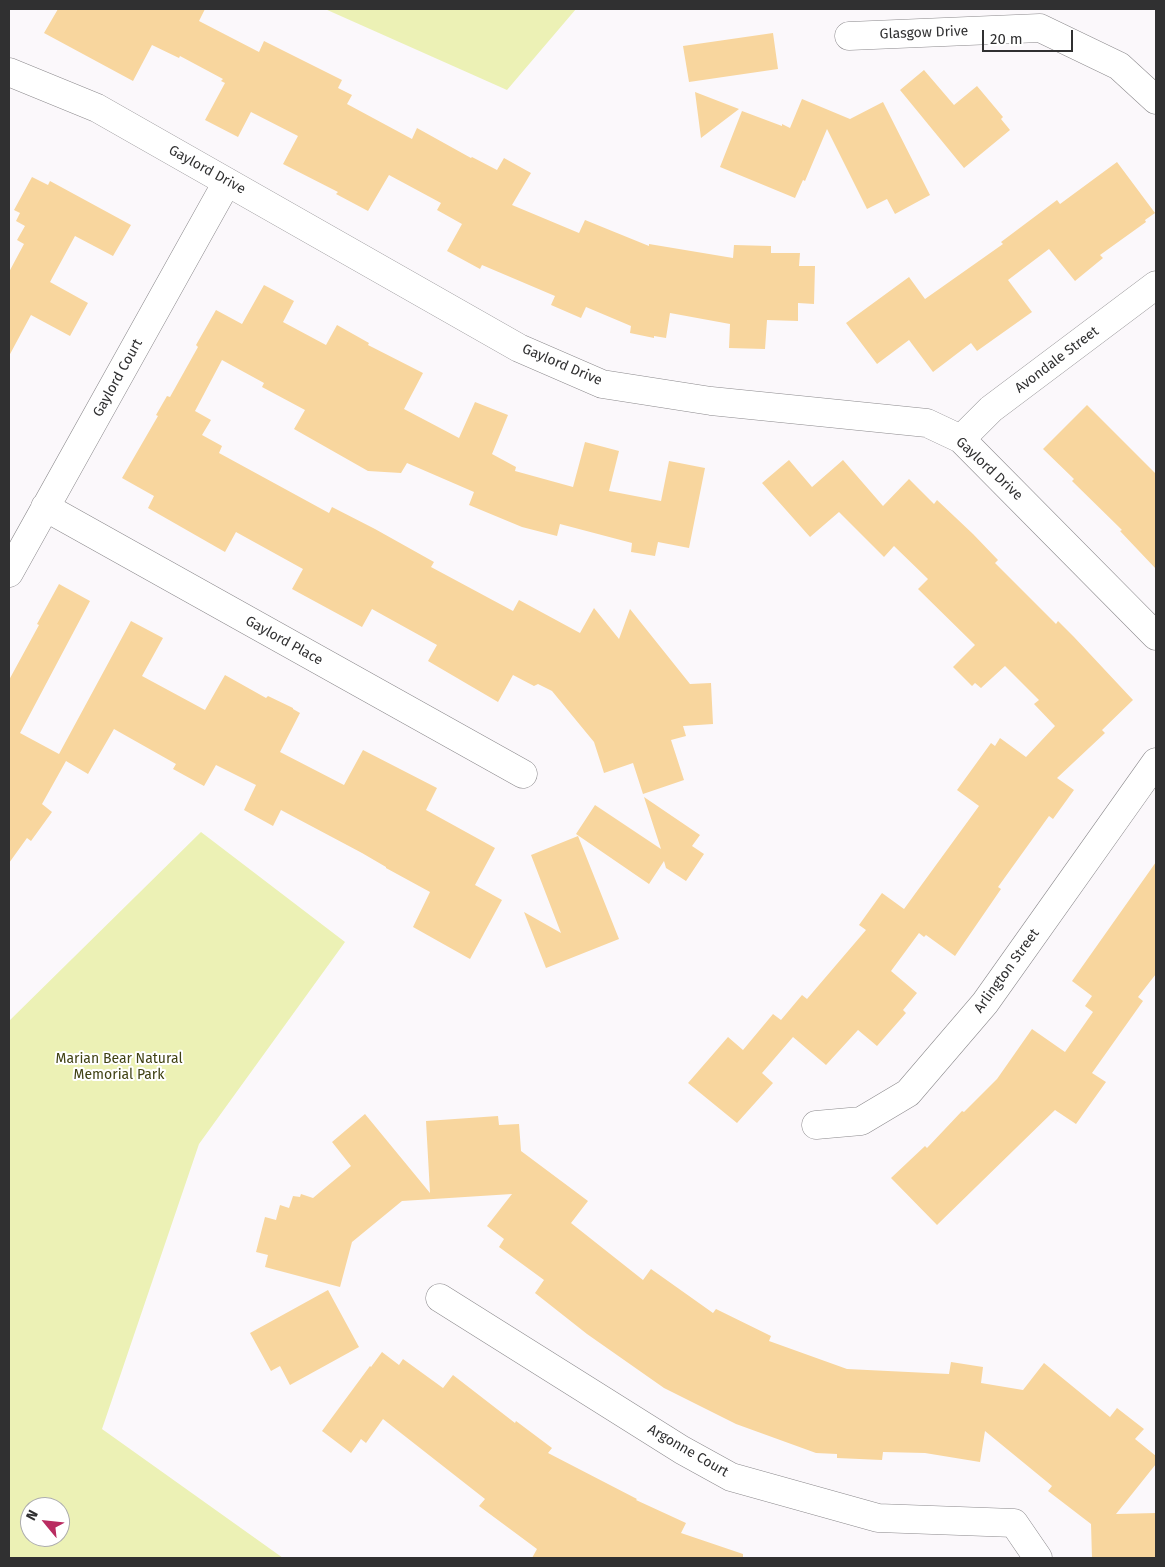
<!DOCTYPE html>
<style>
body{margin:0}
#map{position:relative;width:1165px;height:1567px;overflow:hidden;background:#fbf8fb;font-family:"Fira Sans",sans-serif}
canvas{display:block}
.frame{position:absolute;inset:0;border:10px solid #303031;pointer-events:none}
.north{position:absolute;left:20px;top:1497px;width:50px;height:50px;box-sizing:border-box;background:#fff;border:1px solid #acacad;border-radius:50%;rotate:298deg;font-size:14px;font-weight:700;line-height:20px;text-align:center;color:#303031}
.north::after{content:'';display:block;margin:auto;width:18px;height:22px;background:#b92c61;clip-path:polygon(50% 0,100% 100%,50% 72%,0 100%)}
.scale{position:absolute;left:982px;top:30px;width:91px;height:22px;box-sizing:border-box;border:2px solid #303031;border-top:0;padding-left:6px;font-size:15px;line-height:18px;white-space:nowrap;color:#303031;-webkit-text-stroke:4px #fff;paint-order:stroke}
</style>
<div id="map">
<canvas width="1165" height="1567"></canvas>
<div class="frame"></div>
<div class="north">N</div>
<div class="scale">20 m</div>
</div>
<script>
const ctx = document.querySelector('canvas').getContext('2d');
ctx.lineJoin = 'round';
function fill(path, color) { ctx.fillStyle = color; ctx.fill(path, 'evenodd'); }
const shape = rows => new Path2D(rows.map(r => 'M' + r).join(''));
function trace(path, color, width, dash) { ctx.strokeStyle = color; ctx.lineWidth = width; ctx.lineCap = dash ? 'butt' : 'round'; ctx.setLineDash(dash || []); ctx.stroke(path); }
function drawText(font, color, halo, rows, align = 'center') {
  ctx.font = font + ' "Fira Sans",sans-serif'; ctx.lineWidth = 4; ctx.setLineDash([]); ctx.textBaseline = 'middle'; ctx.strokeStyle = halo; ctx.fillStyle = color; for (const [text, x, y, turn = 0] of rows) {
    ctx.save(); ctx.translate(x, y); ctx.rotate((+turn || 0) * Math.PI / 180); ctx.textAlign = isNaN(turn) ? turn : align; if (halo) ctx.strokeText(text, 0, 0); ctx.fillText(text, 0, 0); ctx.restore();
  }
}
fill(shape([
 [325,9,576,9,507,90],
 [201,832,345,942,199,1144,102,1429,283,1558,9,1558,9,1021],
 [30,1507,60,1507,60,1537,30,1537]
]), '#ecf1b5');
fill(shape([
 [58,9,205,9,199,21,259,52,264,41,342,80,338,88,352,95,347,104,412,139,417,128,471,158,472,157,497,170,504,158,531,173,512,205,579,233,585,220,649,246,649,244,733,258,734,245,771,246,771,253,800,253,799,266,815,266,814,304,798,303,798,321,767,320,765,349,729,348,730,324,670,313,666,338,654,336,654,338,630,333,631,326,586,307,581,318,551,305,555,296,482,265,480,269,447,251,462,224,437,210,441,203,389,175,368,211,336,194,338,192,283,164,298,136,251,112,238,137,205,120,225,83,221,81,223,79,180,56,179,58,152,45,133,81,44,33],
 [773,33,778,69,689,82,683,46],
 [924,70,954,105,977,86,1003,117,1001,119,1010,130,964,168,900,90],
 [695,92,739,109,701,138],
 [802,99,850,119,883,102,930,195,895,214,887,199,867,209,827,129,805,181,803,180,795,198,720,167,742,111,782,126,782,124,790,128],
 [1117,162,1155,213,1145,220,1146,222,1100,255,1103,258,1075,281,1049,249,1008,280,1032,312,977,351,971,343,933,372,909,340,877,364,846,323,909,277,925,299,1003,244,1001,242,1057,200,1060,204],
 [32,177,48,185,50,181,131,225,113,256,75,236,50,282,88,303,70,336,31,315,9,356,9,272,24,244,17,240,25,226,16,221,20,213,14,210],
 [264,285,294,301,283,322,326,345,337,325,369,343,368,345,423,373,404,409,459,438,475,402,508,415,492,454,516,467,515,471,573,487,585,442,619,451,609,491,661,501,669,461,705,468,689,548,658,542,655,556,631,552,632,543,560,524,557,536,522,527,469,505,474,492,407,463,401,473,368,471,294,429,305,410,262,387,264,383,222,360,195,411,211,420,202,435,222,446,219,453,329,513,332,507,375,529,434,562,431,567,513,611,519,600,580,633,594,608,619,639,630,609,690,684,711,683,713,724,683,726,686,736,671,740,684,780,643,794,633,763,604,773,594,742,552,691,538,684,534,686,513,675,498,702,428,661,437,645,372,609,362,627,292,589,303,569,236,532,225,552,148,508,154,496,122,478,158,416,156,415,167,396,170,397,198,347,196,345,216,310,242,324],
 [1087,405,1156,474,1156,569,1120,531,1122,530,1072,481,1074,479,1043,449],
 [789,460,812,487,843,460,883,506,909,479,934,504,937,500,973,534,998,560,995,563,1056,624,1058,621,1074,637,1133,700,1102,730,1105,733,1057,778,1074,790,1053,819,1049,816,998,887,1001,889,955,956,926,935,924,937,919,933,891,971,917,993,903,1010,906,1013,877,1046,858,1030,826,1065,793,1037,762,1073,773,1083,737,1123,688,1083,728,1037,743,1050,773,1014,781,1020,802,995,807,999,866,930,859,925,882,893,904,909,979,806,957,790,991,743,995,746,1000,738,1026,757,1055,726,1034,704,1039,700,1005,666,981,688,975,683,972,686,953,667,975,645,918,589,928,579,894,546,884,557,839,512,810,537,762,483],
 [59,584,90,601,20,733,59,754,131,621,163,638,142,676,205,710,225,675,266,698,268,696,293,708,293,709,300,713,280,752,344,785,363,750,437,788,426,810,495,848,475,885,502,900,470,959,413,927,430,892,386,868,386,867,362,853,281,810,273,826,244,810,256,785,216,765,204,786,173,769,176,764,114,729,88,774,66,761,42,804,52,812,31,841,27,838,9,863,9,680,39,625,37,624],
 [644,797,700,835,692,846,704,854,686,881,666,868,664,861,649,884,576,834,595,805,661,849],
 [578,836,619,939,546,968,524,912,561,933,531,855],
 [1156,862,1156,974,1138,997,1143,1001,1092,1073,1106,1082,1076,1124,1055,1110,937,1225,891,1178,925,1146,927,1148,962,1111,964,1112,997,1079,1032,1029,1065,1052,1093,1012,1085,1006,1092,996,1072,981],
 [365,1114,430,1193,426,1121,498,1116,499,1125,519,1124,521,1151,588,1201,571,1223,643,1280,651,1269,713,1313,716,1309,771,1336,769,1341,847,1369,949,1374,951,1362,983,1367,981,1383,1023,1390,1044,1363,1110,1417,1117,1408,1144,1429,1135,1439,1156,1456,1156,1464,1116,1514,1156,1513,1156,1558,1092,1558,1091,1524,1048,1491,1052,1486,985,1431,980,1462,925,1453,883,1452,882,1460,837,1458,837,1454,816,1453,736,1424,664,1388,587,1334,535,1293,544,1280,499,1247,504,1239,487,1226,512,1194,402,1201,352,1242,340,1287,265,1267,268,1255,256,1252,265,1217,276,1220,280,1205,289,1208,293,1196,300,1197,301,1194,313,1198,351,1166,332,1142],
 [328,1290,359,1347,290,1385,280,1366,271,1371,250,1333],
 [382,1352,399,1365,403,1359,443,1388,453,1375,515,1423,516,1421,552,1448,548,1453,637,1499,636,1500,686,1523,681,1533,743,1554,743,1558,532,1558,537,1549,479,1506,485,1499,383,1419,366,1443,361,1439,351,1453,322,1431,370,1366,371,1367]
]), '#f8d69e');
const street = shape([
 [849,36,1040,28,1119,66,1156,100],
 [9,72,97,108,519,348,602,384,711,401,927,423,961,439,1156,636],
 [961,439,991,409,1156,285],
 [45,507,523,774],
 [9,573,227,182],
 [816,1125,861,1121,908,1093,985,1003,1156,762],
 [440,1298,682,1450,731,1477,878,1518,1014,1523,1038,1558]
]);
trace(street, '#8b898c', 29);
trace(street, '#fff', 28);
drawText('14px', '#303031', '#fff', [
 ["Glasgow Drive",924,33,-2],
 ["Gaylord Drive",207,170,29],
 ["Avondale Street",1057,360,-37],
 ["Gaylord Drive",562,365,23],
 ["Gaylord Court",118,378,-61],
 ["Gaylord Drive",989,469,43],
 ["Gaylord Place",284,641,29],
 ["Arlington Street",1007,971,-54],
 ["Argonne Court",688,1451,30]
]);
drawText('14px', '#404213', '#fff', [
 ["Marian Bear Natural",119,1059],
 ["Memorial Park",119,1075]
]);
</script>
